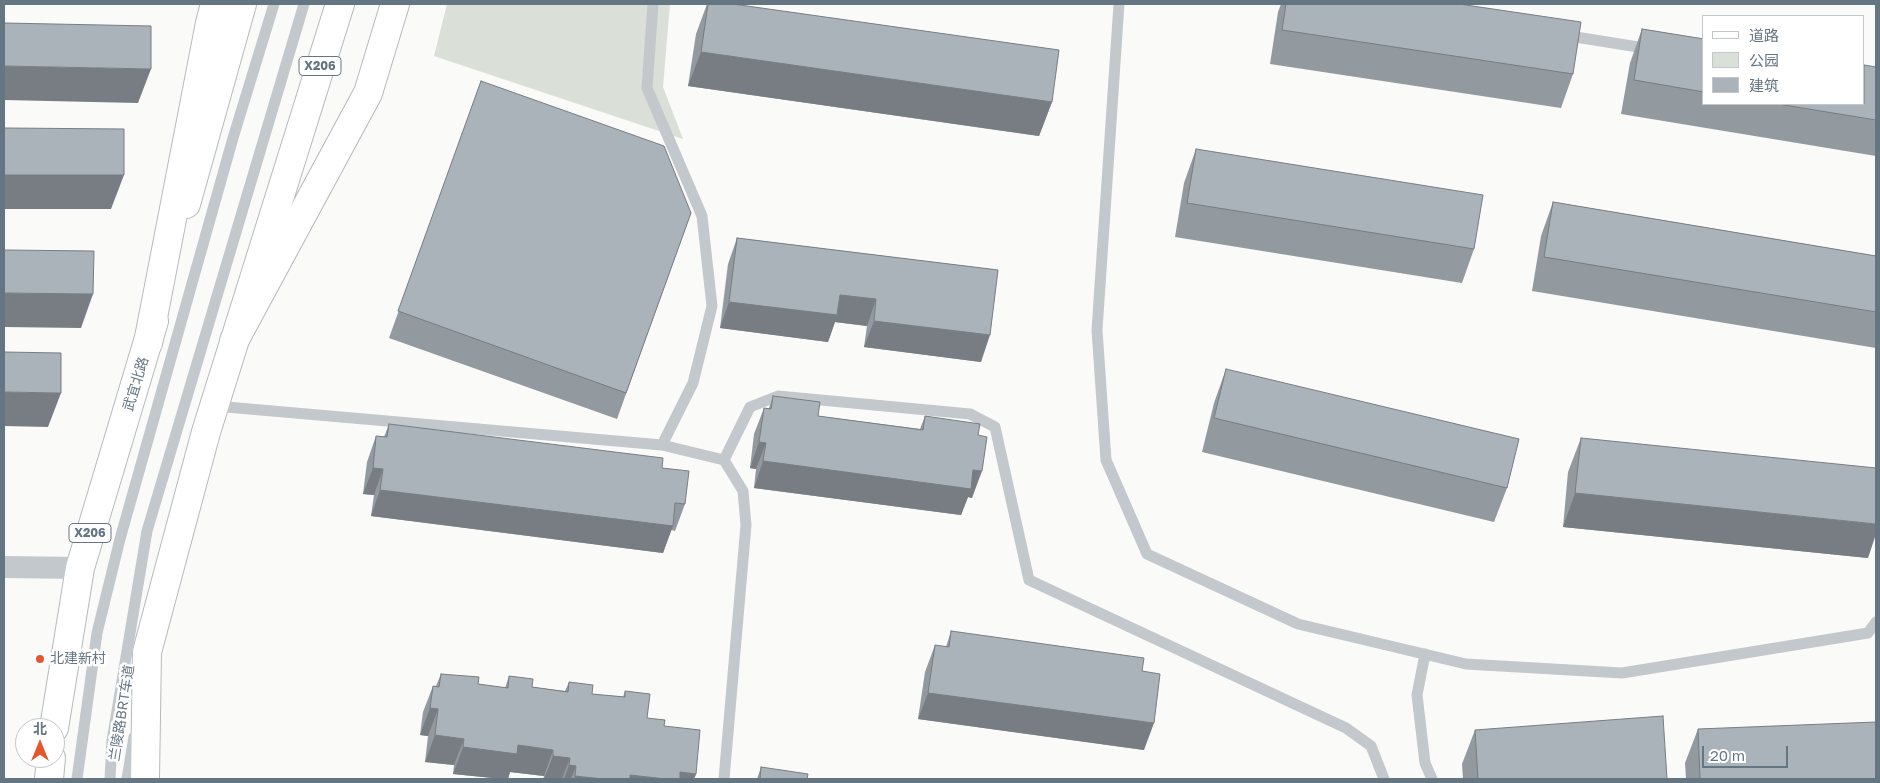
<!DOCTYPE html>
<meta charset="utf-8">
<style>
body{margin:0}
#map{position:relative;width:1880px;height:783px;overflow:hidden;background:#fafaf8;font-family:"Golos Text","Noto Sans SC",sans-serif}
canvas{display:block}
.frame{position:absolute;inset:0;border:5px solid #657683;pointer-events:none}
.legend{position:absolute;left:1702px;top:15px;width:162px;height:90px;box-sizing:border-box;background:#fff;border:1px solid #c1c8cd;margin:0;padding:6px 9px;list-style:none;font-size:15px;color:#657683}
.legend li{display:flex;align-items:center;gap:10px;height:25px}
.legend b{width:25px;border:1px solid #c1c8cd}
.north{position:absolute;left:15px;top:718px;width:50px;height:50px;box-sizing:border-box;background:#fff;border:1px solid #c1c8cd;border-radius:50%;rotate:0deg;font-size:14px;font-weight:700;line-height:20px;text-align:center;color:#657683}
.north::after{content:'';display:block;margin:auto;width:18px;height:22px;background:#e4572e;clip-path:polygon(50% 0,100% 100%,50% 72%,0 100%)}
.scale{position:absolute;left:1702px;top:746px;width:86px;height:22px;box-sizing:border-box;border:2px solid #657683;border-top:0;padding-left:6px;font-size:15px;line-height:18px;white-space:nowrap;color:#657683;-webkit-text-stroke:4px #fff;paint-order:stroke}
</style>
<div id="map">
<canvas width="1880" height="783"></canvas>
<div class="frame"></div>
<ul class="legend">
<li><b style="height:6px;background:#fff"></b>道路</li>
<li><b style="height:14px;background:#dadfd7"></b>公园</li>
<li><b style="height:14px;background:#aab3b9"></b>建筑</li>
</ul>
<div class="north">北</div>
<div class="scale">20 m</div>
</div>
<script>
const ctx = document.querySelector('canvas').getContext('2d');
ctx.lineJoin = 'round';
function fill(path, color) { ctx.fillStyle = color; ctx.fill(path, 'evenodd'); }
const shape = rows => new Path2D(rows.map(r => 'M' + r).join(''));
function trace(path, color, width, dash) { ctx.strokeStyle = color; ctx.lineWidth = width; ctx.lineCap = dash ? 'butt' : 'round'; ctx.setLineDash(dash || []); ctx.stroke(path); }
function drawText(font, color, halo, rows, align = 'center') {
  ctx.font = font + ' "Golos Text","Noto Sans SC",sans-serif'; ctx.lineWidth = 5; ctx.setLineDash([]); ctx.textBaseline = 'middle'; ctx.strokeStyle = halo; ctx.fillStyle = color; for (const [text, x, y, turn = 0] of rows) {
    ctx.save(); ctx.translate(x, y); ctx.rotate((+turn || 0) * Math.PI / 180); ctx.textAlign = isNaN(turn) ? turn : align; if (halo) ctx.strokeText(text, 0, 0); ctx.fillText(text, 0, 0); ctx.restore();
  }
}
fill(shape([
 [447,4,670,4,663,87,683,139,434,56]
]), '#dadfd7');
const primary = shape([
 [186,204,242,4],
 [54,728,80,568,154,321],
 [49,779,51,758],
 [145,779,147,652,206,432,340,4]
]);
const highway = shape([
 [234,341,368,93,395,4],
 [148,343,210,23,215,4]
]);
trace(primary, '#b5babe', 30);
trace(highway, '#b4b9bd', 30);
trace(shape([
 [653,4,647,88,702,216,712,306,693,383,662,445],
 [1119,4,1097,330,1106,460,1147,554,1298,624,1466,664,1622,673,1868,633,1876,622],
 [1563,35,1651,49],
 [215,406,662,445,724,460,743,491,746,525,724,779],
 [724,460,750,407,778,396,970,414,995,427,1029,580,1346,728,1371,746,1384,779],
 [1425,654,1417,695,1425,763,1432,779],
 [77,779,97,633,120,539,233,138,274,4],
 [110,779,112,741,147,531,304,4],
 [127,779,134,737]
]), '#c3c8cc', 11);
trace(shape([
 [4,567,80,568]
]), '#c3c8cc', 22);
trace(primary, '#fff', 28);
trace(highway, '#fff', 28);
fill(shape([
 [707,4,733,4,1052,102,1039,136,688,86,696,34],
 [1281,4,1459,4,1573,74,1561,108,1270,64,1278,12],
 [1642,29,1704,39,1704,104,1864,104,1876,67,1876,156,1621,114,1630,63],
 [481,81,691,213,617,419,389,338],
 [1196,149,1474,249,1462,283,1175,237,1184,183],
 [1553,202,1876,256,1876,348,1532,291,1541,236],
 [737,238,998,270,981,362,864,347,867,326,835,322,828,342,720,328,728,264],
 [1226,369,1507,488,1494,522,1202,452,1214,403],
 [773,396,818,416,920,429,925,416,978,435,972,498,968,497,961,515,754,488,756,469,750,468,754,434,764,408,769,408],
 [389,424,662,468,685,504,675,531,671,530,663,553,371,516,374,495,363,494,367,462,376,436,384,437],
 [1581,438,1868,558,1563,527,1568,472],
 [951,631,1142,671,1144,750,918,719,925,672,935,645,946,647],
 [441,674,478,684,505,688,509,676,532,687,565,691,569,682,592,694,623,697,625,691,647,718,664,726,696,774,694,779,543,779,544,776,510,772,508,779,503,779,453,774,454,765,425,762,428,736,420,735,423,712,433,686,436,686],
 [1698,729,1876,779,1686,779,1685,763],
 [1475,730,1667,779,1463,779,1462,764],
 [761,767,807,779,757,779]
]), '#929a9f');
fill(shape([
 [701,52,1052,102,1039,136,688,86],
 [4,66,151,69,138,103,4,100],
 [4,175,124,175,111,209,4,209],
 [4,293,93,294,81,328,4,327],
 [840,295,876,299,867,326,835,322,828,342,720,328,729,302],
 [874,321,990,335,981,362,864,347],
 [4,392,61,393,48,427,4,426],
 [759,442,766,443,756,469,750,468],
 [763,461,973,470,982,471,972,498,968,497,961,515,754,488],
 [373,468,383,469,374,495,363,494],
 [380,490,673,526,663,553,371,516],
 [1575,493,1876,524,1876,534,1868,558,1563,527],
 [928,693,1154,723,1144,750,918,719],
 [430,708,438,709,428,736,420,735],
 [435,735,464,739,454,765,425,762],
 [518,745,553,750,544,776,510,772,508,779,503,779,453,774,463,747],
 [553,756,570,758,562,779,544,779],
 [569,765,576,766,571,779,564,779],
 [680,772,696,774,694,779,678,779],
 [630,775,666,779,628,779],
 [575,776,603,779,574,779]
]), '#777d82');
const building = shape([
 [708,4,733,4,1059,50,1052,102,701,52,708,4],
 [1286,4,1459,4,1581,22,1573,74,1282,30,1286,4],
 [4,23,151,26,151,69,4,66,4,23],
 [1642,29,1704,39,1704,92,1634,80,1642,29],
 [1864,65,1876,67,1876,120,1778,104,1864,104,1864,65],
 [481,81,664,146,691,213,626,393,398,311,481,81],
 [4,128,124,129,124,175,4,175,4,128],
 [1196,149,1483,195,1474,249,1187,203,1196,149],
 [1553,202,1876,256,1876,312,1544,257,1553,202],
 [737,238,998,270,990,335,874,321,876,299,840,295,837,315,729,302,737,238],
 [4,250,94,251,93,294,4,293,4,250],
 [4,352,61,353,61,393,4,392,4,352],
 [1226,369,1519,439,1507,488,1214,418,1226,369],
 [773,396,820,402,818,416,923,430,925,416,980,424,978,435,987,437,982,471,973,470,971,489,763,461,766,443,759,442,764,408,771,409,773,396],
 [389,424,663,458,662,468,689,471,685,504,675,503,673,526,380,490,383,469,373,468,376,436,387,437,389,424],
 [1581,438,1876,468,1876,524,1575,493,1581,438],
 [951,631,1144,658,1142,671,1160,674,1154,723,928,693,935,645,949,647,951,631],
 [441,674,479,677,478,684,508,688,509,676,533,679,532,687,568,692,569,682,593,685,592,694,625,697,625,691,650,694,647,718,665,720,664,726,700,730,696,774,680,772,680,779,666,779,630,775,630,779,603,779,575,776,576,766,569,765,570,758,553,756,553,750,518,745,517,754,463,747,464,739,435,735,438,709,430,708,433,686,439,687,441,674],
 [1663,716,1667,779,1478,779,1475,730,1663,716],
 [1876,722,1876,779,1700,779,1698,729,1876,722],
 [761,767,808,774,807,779,760,779,761,767]
]);
fill(building, '#aab3b9');
trace(building, '#777d82', 1);
for (const [x, y, r, color] of [
 [40,659,5,"#e4572e"]
]) { const dot = new Path2D(); dot.arc(x, y, r, 0, 2 * Math.PI); ctx.fillStyle = color; ctx.fill(dot); trace(dot, '#fff', 2); }
for (const [x, y, w] of [
 [320,66,42],
 [90,533,42]
]) { const box = new Path2D(); box.roundRect(x - w / 2, y - 9.5, w, 19, 4); ctx.fillStyle = '#fff'; ctx.fill(box); trace(box, '#657683', 1); }
drawText('bold 12px', '#657683', null, [
 ["X206",320,66],
 ["X206",90,533]
]);
drawText('14px', '#657683', '#fff', [
 ["武宜北路",136,384,-73],
 ["兰陵路BRT车道",122,713,-81]
]);
drawText('14px', '#657683', '#fff', [
 ["北建新村",50,659]
], 'left');
</script>
